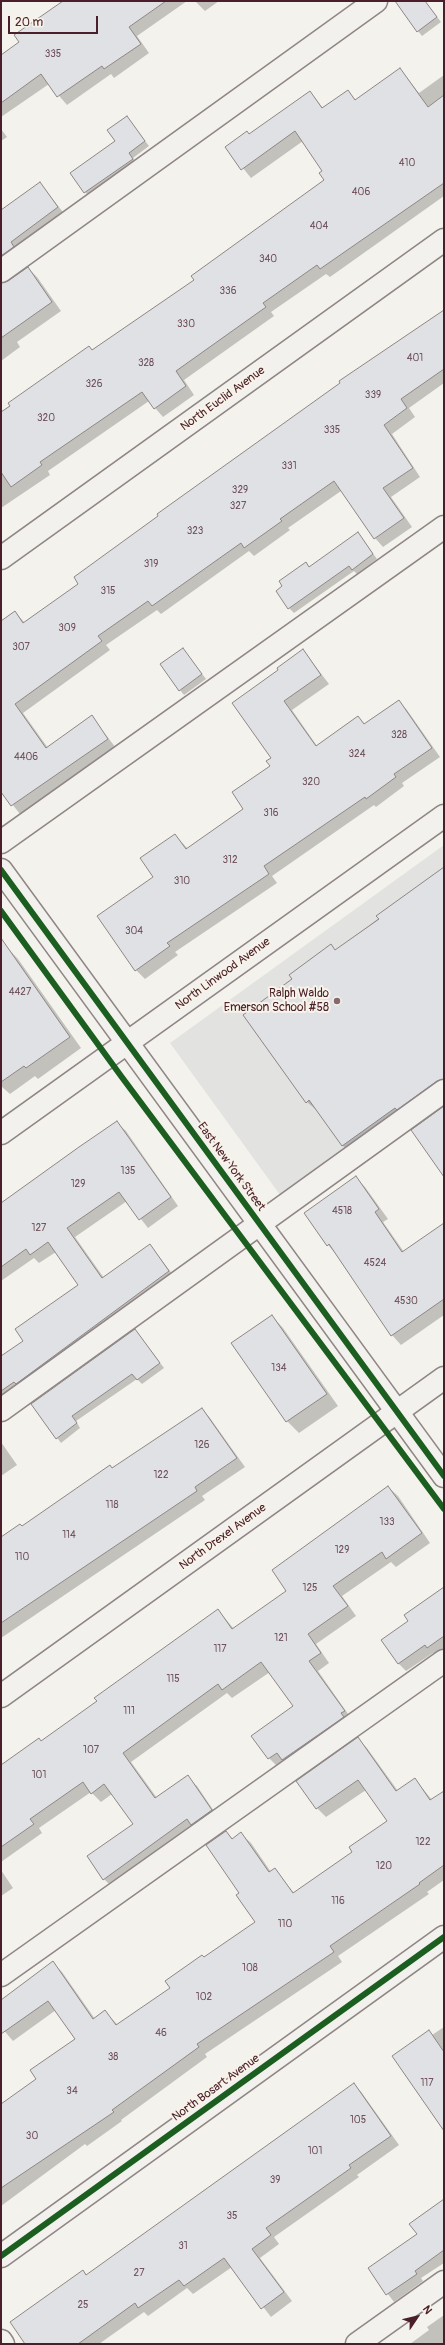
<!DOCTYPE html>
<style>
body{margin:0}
#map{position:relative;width:445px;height:2345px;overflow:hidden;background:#f4f2ec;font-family:Pangolin,sans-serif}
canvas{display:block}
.frame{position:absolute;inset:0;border:2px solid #4a1f2b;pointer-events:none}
.north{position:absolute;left:397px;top:2297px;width:40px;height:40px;-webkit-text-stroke:3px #f7f3e8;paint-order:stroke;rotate:55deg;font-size:11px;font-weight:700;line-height:16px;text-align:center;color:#4a1f2b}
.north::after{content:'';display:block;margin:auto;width:14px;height:18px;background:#4a1f2b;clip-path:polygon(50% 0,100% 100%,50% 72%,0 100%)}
.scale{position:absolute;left:8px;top:16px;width:90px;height:18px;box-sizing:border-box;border:2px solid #4a1f2b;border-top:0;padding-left:5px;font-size:12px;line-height:14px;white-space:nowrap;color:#4a1f2b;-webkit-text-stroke:3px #f7f3e8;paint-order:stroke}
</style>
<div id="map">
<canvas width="445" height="2345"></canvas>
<div class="frame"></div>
<div class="north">N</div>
<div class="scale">20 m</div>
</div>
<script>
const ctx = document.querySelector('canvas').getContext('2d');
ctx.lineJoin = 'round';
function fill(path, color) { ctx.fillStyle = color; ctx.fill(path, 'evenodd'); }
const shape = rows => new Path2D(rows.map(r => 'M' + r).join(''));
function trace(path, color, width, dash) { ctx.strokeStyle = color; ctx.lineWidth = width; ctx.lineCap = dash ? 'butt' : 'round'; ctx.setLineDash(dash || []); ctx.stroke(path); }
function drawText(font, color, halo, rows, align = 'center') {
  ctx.font = font + ' Pangolin,sans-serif'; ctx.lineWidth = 4; ctx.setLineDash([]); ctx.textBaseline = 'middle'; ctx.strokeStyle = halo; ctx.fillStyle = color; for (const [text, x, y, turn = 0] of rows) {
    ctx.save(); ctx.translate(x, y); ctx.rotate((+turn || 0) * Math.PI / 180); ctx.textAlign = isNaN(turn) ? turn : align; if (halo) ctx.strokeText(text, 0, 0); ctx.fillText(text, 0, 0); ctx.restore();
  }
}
fill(shape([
 [444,845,444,1082,283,1199,170,1043]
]), '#e2e2e1');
fill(shape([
 [63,1,187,1,137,36,149,53,114,78,111,74,67,105,49,84,1,117,1,56,20,42],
 [195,1,219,1,205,11],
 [408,1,425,1,441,22,422,36,418,31],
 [400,69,419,93,444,75,444,196,330,277,326,274,271,312,274,316,184,380,194,395,163,417,149,401,48,471,50,475,1,508,1,412,89,347,92,350,195,280,325,180,324,171,303,141,251,178,226,147,249,135,310,92,323,108,347,91,356,100],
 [127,117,149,146,133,158,137,164,90,197,85,192,116,141],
 [1,129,7,137,1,141],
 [40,183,66,216,1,272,1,211],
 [28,268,37,277,61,311,17,342,20,347,1,361,1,284],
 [444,311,444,383,409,408,415,417,392,434,420,477,391,497,412,527,383,547,375,538,341,491,288,528,290,530,254,556,249,551,161,614,157,610,106,645,110,650,23,713,48,748,92,717,116,748,20,814,1,790,1,622,15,612,25,623,80,585,75,578,250,448],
 [362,538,377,559,357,574,354,571,294,613,289,608,306,563,310,568],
 [183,649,206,679,184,695,180,690],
 [303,650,329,684,292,710,317,746,358,717,365,724,399,701,407,710,440,757,402,783,404,786,376,807,374,805,272,876,277,883,175,952,178,955,145,979,136,970,154,877,175,835,188,849,245,809,271,766,280,671],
 [444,868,444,1095,355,1157,343,1146,320,1113,307,1102,294,980,331,946,336,951],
 [1,941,18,959,81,1048,38,1079,35,1076,10,1094,1,1086],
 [117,1123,126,1131,178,1206,148,1228,127,1201,75,1237,104,1278,150,1245,177,1280,1,1405,1,1357,24,1341,79,1285,56,1252,39,1263,34,1258,1,1281,1,1204],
 [356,1178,365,1187,388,1219,383,1222,404,1252,444,1224,444,1315,401,1345,392,1335,335,1253,328,1245],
 [272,1316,283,1328,338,1406,299,1433,287,1421,232,1343],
 [139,1335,164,1368,142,1384,137,1379,76,1421,80,1428,61,1443,32,1404],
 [202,1409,210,1418,245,1467,202,1496,205,1500,1,1638,1,1539,113,1469],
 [1,1442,17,1465,1,1476],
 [388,1487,398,1496,430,1543,396,1567,391,1562,342,1596,356,1616,316,1644,329,1663,318,1671,353,1721,278,1767,269,1758,294,1706,270,1672,232,1698,227,1693,131,1762,157,1798,187,1777,197,1786,220,1820,113,1888,104,1879,135,1824,112,1794,101,1802,91,1792,39,1828,42,1833,1,1862,1,1770,98,1702,218,1610,234,1629,288,1592],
 [444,1588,444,1650,436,1656,433,1653,406,1671,398,1663,410,1622],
 [358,1739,367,1748,398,1791,415,1779,432,1800,444,1792,444,1880,427,1892,429,1894,338,1956,342,1962,205,2054,207,2057,121,2120,122,2121,87,2146,85,2144,1,2206,1,2105,37,2079,76,2039,56,2010,13,2041,1,2027,1,2001,53,1963,62,1972,95,2019,105,2012,118,2025,171,1988,204,1958,256,1922,241,1893,226,1832,233,1839,241,1834,251,1843,271,1872,275,1870,294,1893,353,1852,388,1821,366,1790,326,1817,317,1808],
 [1,1870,13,1888,1,1896],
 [444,2027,444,2124,432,2035],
 [354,2084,362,2093,399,2145,357,2175,359,2177,274,2237,279,2244,260,2258,292,2301,271,2317,232,2267,193,2294,187,2288,148,2316,144,2312,99,2344,27,2344,83,2271,87,2275],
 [444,2201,444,2263,421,2278,423,2281,394,2302,369,2269,418,2235],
 [444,2315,444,2344,410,2344,429,2330,427,2327]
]), '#0003');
const building = shape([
 [63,1,166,1,129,27,141,44,104,69,102,66,57,97,41,74,1,103,1,55,19,42,14,35,63,1],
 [395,1,425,1,437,17,417,32,395,1],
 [400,68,428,107,444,95,444,183,320,269,317,265,263,303,266,307,176,371,186,386,154,409,142,392,40,462,42,465,11,487,1,472,1,412,10,406,8,403,89,346,92,350,194,280,191,276,324,180,319,173,322,171,295,131,241,170,225,147,247,131,249,134,310,91,322,108,348,90,355,100,400,68],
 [127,116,145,141,129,153,133,159,84,193,70,173,115,141,107,130,127,116],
 [40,182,58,207,11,242,14,247,1,256,1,210,40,182],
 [28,267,52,302,1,338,1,283,8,281,28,267],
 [444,310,444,369,401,399,407,408,384,425,413,468,383,488,404,518,374,539,334,481,280,519,282,521,244,548,241,543,152,606,148,601,98,636,102,641,15,704,46,748,92,715,108,739,11,806,1,792,1,621,15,611,23,623,78,584,74,577,158,516,157,514,340,383,339,381,444,310],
 [358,532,373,554,352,570,349,566,288,609,276,591,282,586,279,581,306,562,309,567,358,532],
 [183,648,202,674,179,691,160,664,183,648],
 [303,649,321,675,284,701,316,746,358,716,364,724,399,700,432,748,394,774,396,777,366,799,365,797,264,866,269,874,167,943,170,946,135,971,97,916,153,877,140,858,175,834,186,849,243,809,232,792,270,766,266,761,271,758,232,703,278,670,277,668,303,649],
 [444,867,444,1079,437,1081,397,1110,395,1108,342,1146,309,1100,306,1103,243,1015,292,979,289,975,331,944,335,950,379,919,376,916,444,867],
 [1,938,70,1037,26,1068,24,1066,1,1082,1,938],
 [444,1106,444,1177,411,1130,444,1106],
 [117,1121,171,1197,139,1220,119,1192,67,1228,102,1278,150,1244,169,1271,16,1384,14,1382,1,1391,1,1356,23,1341,15,1329,78,1285,48,1242,30,1255,26,1249,1,1267,1,1203,79,1147,117,1121],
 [356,1176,379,1209,375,1212,402,1252,444,1223,444,1299,391,1336,329,1244,327,1246,304,1213,356,1176],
 [272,1315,327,1394,286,1422,231,1343,272,1315],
 [135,1329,160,1363,137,1380,132,1374,72,1416,77,1423,56,1439,31,1404,135,1329],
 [202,1408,237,1458,195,1487,197,1491,1,1623,1,1537,20,1524,22,1526,110,1465,112,1468,202,1408],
 [388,1486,422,1533,386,1559,382,1552,333,1586,348,1606,308,1634,321,1653,309,1661,345,1711,341,1713,344,1717,282,1760,277,1753,268,1759,251,1736,293,1706,261,1662,222,1690,218,1684,123,1753,155,1798,188,1775,212,1810,191,1825,187,1819,103,1880,87,1856,133,1824,104,1784,91,1794,83,1782,30,1819,34,1824,1,1847,1,1765,39,1738,41,1741,97,1701,94,1698,218,1609,232,1629,286,1591,272,1570,388,1486],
 [444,1587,444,1636,427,1648,425,1645,398,1664,381,1640,408,1621,404,1615,444,1587],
 [358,1737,396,1791,415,1778,430,1800,444,1791,444,1865,419,1883,420,1884,330,1946,334,1952,197,2044,199,2047,112,2110,114,2112,1,2188,1,2104,36,2079,30,2070,75,2039,48,2001,1,2034,1,2000,53,1961,93,2019,105,2010,116,2025,170,1988,165,1981,202,1955,204,1957,255,1922,236,1895,239,1893,206,1845,226,1831,232,1839,241,1832,269,1872,275,1868,293,1893,352,1852,349,1847,387,1821,358,1780,316,1809,296,1781,358,1737],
 [429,2030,444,2052,444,2131,392,2056,429,2030],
 [354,2083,391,2136,349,2165,351,2168,266,2228,271,2235,252,2249,284,2292,261,2309,224,2258,184,2286,179,2280,138,2308,135,2303,78,2344,25,2344,10,2322,83,2270,86,2275,354,2083],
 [444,2199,444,2250,415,2271,417,2274,386,2295,368,2268,417,2234,409,2224,444,2199]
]);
fill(building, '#dfe1e5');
trace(building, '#8f8685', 1);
const minor = shape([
 [1,271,376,1],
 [1,558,444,240],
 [1,842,444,527],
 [1,1133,444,816],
 [1,1410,444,1091],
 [1,1696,444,1378],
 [1,1975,444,1661],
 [1,2256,444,1937],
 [1,2341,3,2344],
 [357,2344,444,2282]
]);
const major = shape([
 [1,870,444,1476]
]);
trace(minor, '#8f8685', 25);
trace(major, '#8f8685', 25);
trace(minor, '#f2f1ed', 22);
trace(major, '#f2f1ed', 22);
trace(shape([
 [1,870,444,1476],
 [1,911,121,1076,444,1509],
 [1,2256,444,1937]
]), '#1b5e20', 6);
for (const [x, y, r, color] of [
 [337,1001,4,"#86696f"]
]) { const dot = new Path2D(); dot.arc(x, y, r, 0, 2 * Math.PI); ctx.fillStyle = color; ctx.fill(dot); trace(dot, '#f7f3e8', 1.5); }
drawText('10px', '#70505a', null, [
 ["335",53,54],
 ["410",407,163],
 ["406",361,192],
 ["404",319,226],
 ["340",268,259],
 ["336",228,291],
 ["330",186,324],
 ["401",415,358],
 ["328",146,363],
 ["326",94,384],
 ["339",373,395],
 ["320",46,418],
 ["335",332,430],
 ["331",289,466],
 ["329",240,490],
 ["327",238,506],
 ["323",195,531],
 ["319",151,564],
 ["315",108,591],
 ["309",67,628],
 ["307",21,647],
 ["328",399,735],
 ["324",357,754],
 ["4406",26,757],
 ["320",311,782],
 ["316",271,813],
 ["312",230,860],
 ["310",182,881],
 ["304",134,931],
 ["4427",20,992],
 ["135",128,1171],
 ["129",78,1184],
 ["4518",342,1211],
 ["127",39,1228],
 ["4524",375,1263],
 ["4530",406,1301],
 ["134",279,1368],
 ["126",202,1445],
 ["122",161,1475],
 ["118",112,1505],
 ["133",387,1522],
 ["114",69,1535],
 ["129",342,1550],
 ["110",22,1557],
 ["125",310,1588],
 ["121",281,1638],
 ["117",220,1649],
 ["115",173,1679],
 ["111",129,1711],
 ["107",91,1750],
 ["101",39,1775],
 ["122",423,1842],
 ["120",384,1866],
 ["116",338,1901],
 ["110",285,1924],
 ["108",250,1968],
 ["102",204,1997],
 ["46",161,2033],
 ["38",113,2057],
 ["117",427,2083],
 ["34",72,2091],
 ["105",358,2120],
 ["30",32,2136],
 ["101",315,2151],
 ["39",275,2180],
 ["35",232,2216],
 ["31",183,2246],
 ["27",139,2273],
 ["25",83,2305]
]);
drawText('12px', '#4a1f2b', '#f7f3e8', [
 ["North Euclid Avenue",223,399,-36],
 ["North Linwood Avenue",223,974,-36],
 ["East New York Street",231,1167,54],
 ["North Drexel Avenue",223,1537,-36],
 ["North Bosart Avenue",216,2088,-36]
]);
drawText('12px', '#4a1f2b', '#f7f3e8', [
 ["Ralph Waldo",329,994],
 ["Emerson School #58",329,1008]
], 'right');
</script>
